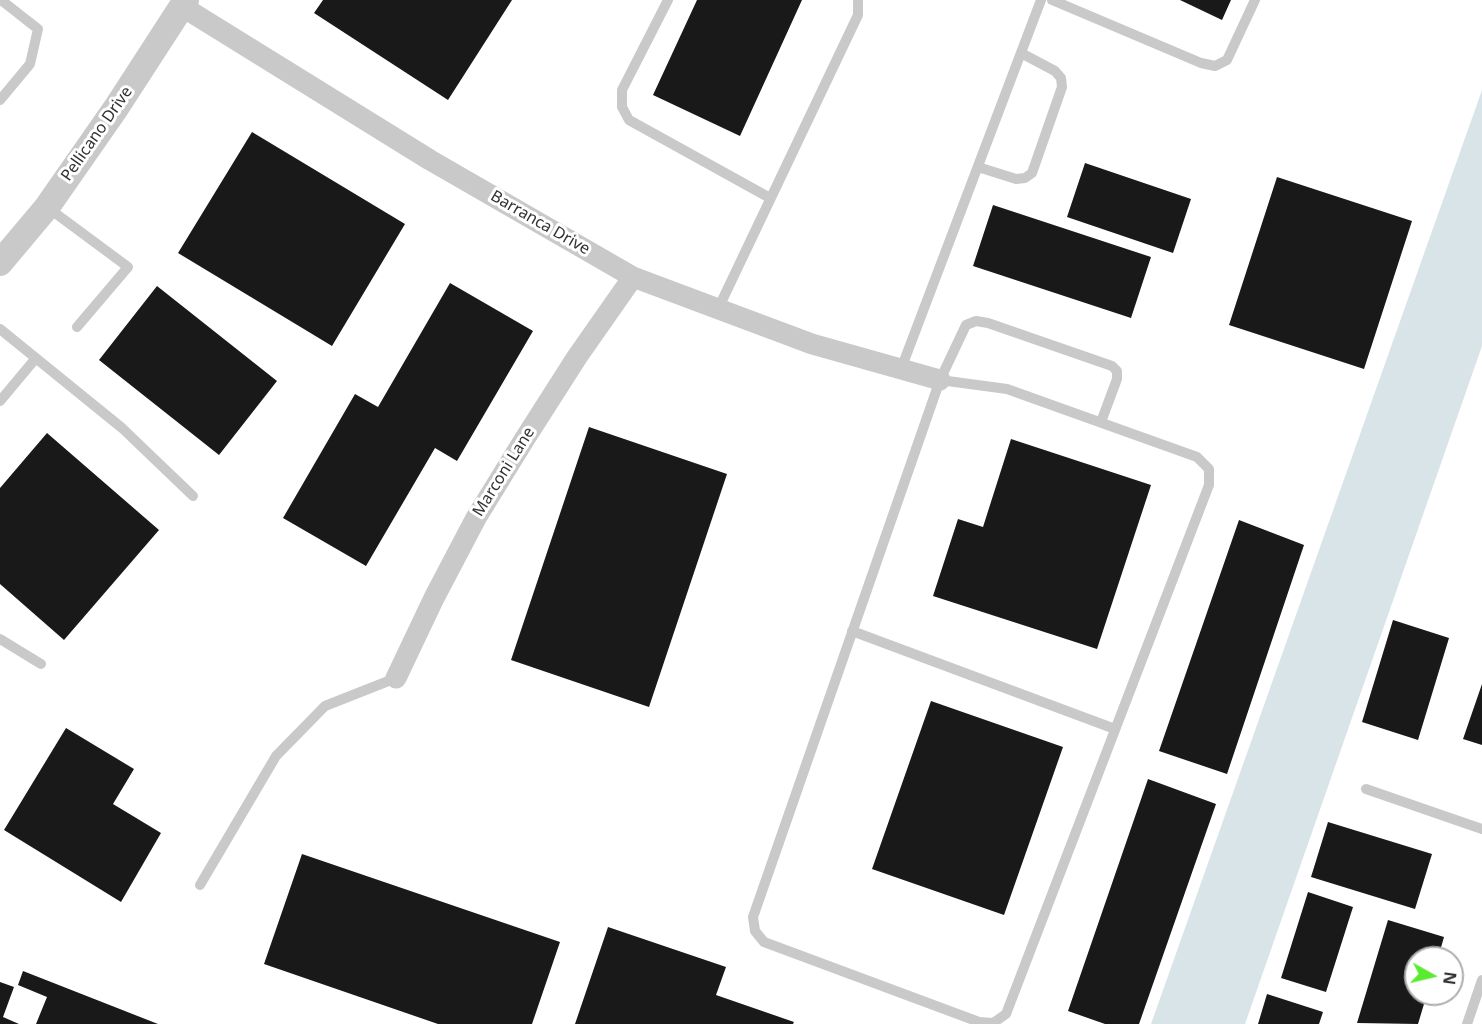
<!DOCTYPE html>
<style>
body{margin:0}
#map{position:relative;width:1482px;height:1024px;overflow:hidden;background:#fff;font-family:"Noto Sans",sans-serif}
canvas{display:block}
.north{position:absolute;left:1404px;top:946px;width:60px;height:60px;box-sizing:border-box;background:#fff;border:2px solid #adadad;border-radius:50%;rotate:98deg;font-size:16px;font-weight:700;line-height:24px;text-align:center;color:#323232}
.north::after{content:'';display:block;margin:auto;width:21px;height:27px;background:#5aeb31;clip-path:polygon(50% 0,100% 100%,50% 72%,0 100%)}
</style>
<div id="map">
<canvas width="1482" height="1024"></canvas>
<div class="north">N</div>
</div>
<script>
const ctx = document.querySelector('canvas').getContext('2d');
ctx.lineJoin = 'round';
function fill(path, color) { ctx.fillStyle = color; ctx.fill(path, 'evenodd'); }
const shape = rows => new Path2D(rows.map(r => 'M' + r).join(''));
function trace(path, color, width, dash) { ctx.strokeStyle = color; ctx.lineWidth = width; ctx.lineCap = dash ? 'butt' : 'round'; ctx.setLineDash(dash || []); ctx.stroke(path); }
function drawText(font, color, halo, rows, align = 'center') {
  ctx.font = font + ' "Noto Sans",sans-serif'; ctx.lineWidth = 6; ctx.setLineDash([]); ctx.textBaseline = 'middle'; ctx.strokeStyle = halo; ctx.fillStyle = color; for (const [text, x, y, turn = 0] of rows) {
    ctx.save(); ctx.translate(x, y); ctx.rotate((+turn || 0) * Math.PI / 180); ctx.textAlign = isNaN(turn) ? turn : align; if (halo) ctx.strokeText(text, 0, 0); ctx.fillText(text, 0, 0); ctx.restore();
  }
}
fill(shape([
 [1482,90,1482,346,1245,1024,1151,1024]
]), '#d9e4e9');
fill(shape([
 [323,0,512,0,448,100,314,13],
 [697,0,802,0,740,136,653,95],
 [1180,0,1231,0,1222,20],
 [252,132,405,224,332,346,178,253],
 [1085,163,1191,199,1173,253,1067,217],
 [1277,177,1412,221,1364,369,1229,325],
 [993,205,1151,257,1131,318,973,266],
 [450,283,533,331,457,461,435,448,366,566,283,518,355,394,378,407],
 [157,286,277,381,219,455,99,360],
 [589,427,727,474,649,707,511,660],
 [47,433,159,530,64,640,0,584,0,488],
 [1011,439,1151,485,1097,649,933,596,958,519,983,527],
 [1239,520,1304,545,1227,774,1159,751],
 [1393,620,1449,638,1418,740,1362,722],
 [1482,684,1482,745,1463,739],
 [931,701,1063,747,1004,915,872,869],
 [66,728,134,769,113,804,161,833,121,902,4,830],
 [1148,779,1216,804,1139,1024,1105,1024,1068,1011],
 [1328,822,1432,854,1415,909,1311,877],
 [302,854,560,942,532,1024,438,1024,264,964],
 [1308,892,1353,907,1326,992,1281,978],
 [1388,920,1444,937,1438,958,1416,958,1416,994,1427,994,1418,1024,1357,1023],
 [608,927,726,967,716,995,794,1022,793,1024,575,1024],
 [23,971,158,1024,36,1024,47,997,18,985],
 [0,982,14,987,3,1017,19,1024,0,1024],
 [1267,994,1323,1012,1319,1024,1258,1024]
]), '#191919');
trace(shape([
 [668,0,622,90,622,107,629,120,770,198],
 [1052,0,1201,63,1215,66,1227,60,1255,0],
 [0,100,30,64,38,29,1,0],
 [978,167,1016,179,1025,178,1032,173,1062,87,1061,78,1055,71,1021,53],
 [47,207,128,267,77,327],
 [718,309,858,15,858,0],
 [0,329,122,428,193,496],
 [901,369,1041,0],
 [940,380,1007,389,1197,457,1209,469,1209,485,1006,1014,993,1023,979,1022,764,942,755,931,753,917,940,380,966,325,976,321,988,323,1112,366,1117,371,1117,379,1101,422],
 [0,401,36,358],
 [852,631,1115,729],
 [0,639,41,664],
 [1366,789,1482,829],
 [200,885,276,756,325,706,396,678],
 [1467,1024,1482,980]
]), '#c9c9c9', 10);
trace(shape([
 [183,7,430,160,633,277,812,344,940,380],
 [396,678,434,598,476,518,524,440,577,357,633,277]
]), '#c9c9c9', 21);
trace(shape([
 [0,263,47,207,116,108,186,0]
]), '#c9c9c9', 26);
drawText('16px', '#323232', '#fff', [
 ["Pellicano Drive",97,134,-55],
 ["Barranca Drive",540,223,30],
 ["Marconi Lane",504,472,-58]
]);
</script>
